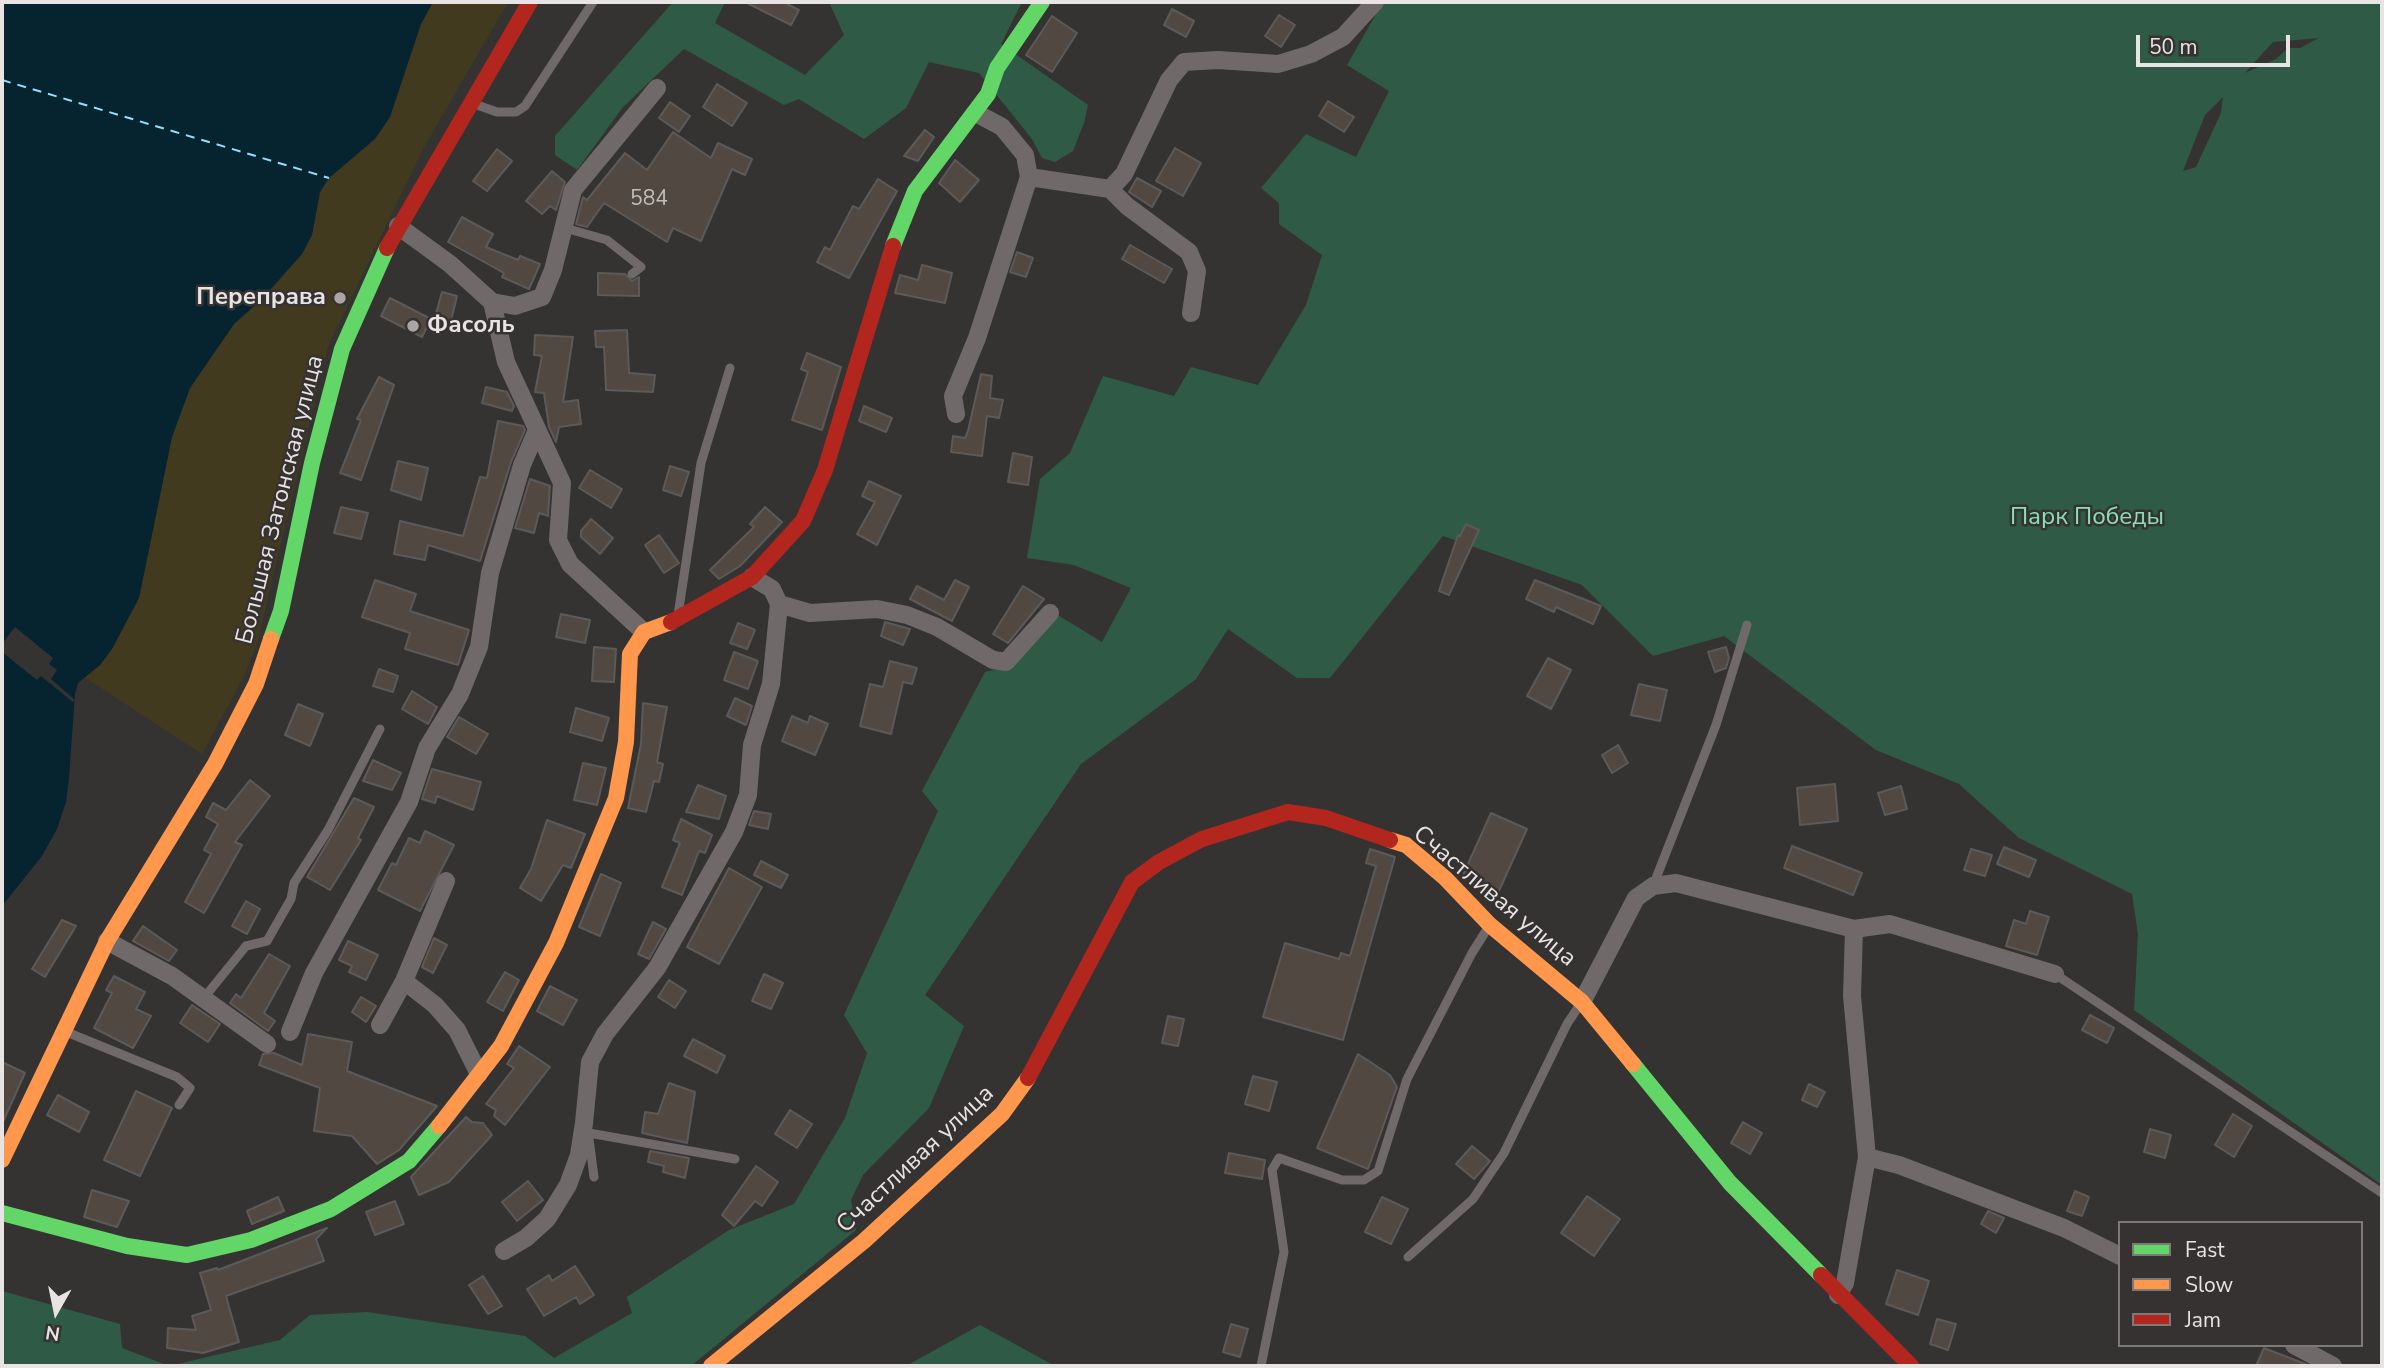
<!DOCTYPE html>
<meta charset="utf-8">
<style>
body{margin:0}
#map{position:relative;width:2384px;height:1368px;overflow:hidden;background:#353332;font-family:"Nunito Sans",sans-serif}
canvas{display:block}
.frame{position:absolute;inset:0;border:4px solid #e7e4e3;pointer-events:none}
.legend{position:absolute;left:2118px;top:1221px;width:245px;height:126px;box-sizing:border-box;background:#363231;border:2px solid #7d7978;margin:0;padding:9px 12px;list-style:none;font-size:21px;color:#e7e4e3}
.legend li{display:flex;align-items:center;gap:14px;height:35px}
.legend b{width:35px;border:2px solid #7d7978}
.north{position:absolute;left:21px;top:1277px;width:70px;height:70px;-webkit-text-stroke:5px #363231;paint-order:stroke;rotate:189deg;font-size:19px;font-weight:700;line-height:28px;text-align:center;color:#e7e4e3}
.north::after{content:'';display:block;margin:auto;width:24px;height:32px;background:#e7e4e3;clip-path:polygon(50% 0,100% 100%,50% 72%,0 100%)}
.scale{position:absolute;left:2136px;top:35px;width:154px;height:32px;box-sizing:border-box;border:4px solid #e7e4e3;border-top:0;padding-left:9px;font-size:21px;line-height:24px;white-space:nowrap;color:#e7e4e3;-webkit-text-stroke:5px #363231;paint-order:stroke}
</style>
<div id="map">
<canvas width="2384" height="1368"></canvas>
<div class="frame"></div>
<ul class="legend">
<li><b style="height:9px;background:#63d668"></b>Fast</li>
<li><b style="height:9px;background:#ff974d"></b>Slow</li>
<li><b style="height:9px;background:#b3261e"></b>Jam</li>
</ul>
<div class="north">N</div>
<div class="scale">50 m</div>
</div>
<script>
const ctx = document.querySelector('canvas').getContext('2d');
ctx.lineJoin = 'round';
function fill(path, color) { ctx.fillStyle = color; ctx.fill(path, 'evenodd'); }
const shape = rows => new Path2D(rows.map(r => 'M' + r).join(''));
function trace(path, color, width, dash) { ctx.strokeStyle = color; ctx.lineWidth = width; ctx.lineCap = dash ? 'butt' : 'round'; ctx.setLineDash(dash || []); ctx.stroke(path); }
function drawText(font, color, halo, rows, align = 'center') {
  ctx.font = font + ' "Nunito Sans",sans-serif'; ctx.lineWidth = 5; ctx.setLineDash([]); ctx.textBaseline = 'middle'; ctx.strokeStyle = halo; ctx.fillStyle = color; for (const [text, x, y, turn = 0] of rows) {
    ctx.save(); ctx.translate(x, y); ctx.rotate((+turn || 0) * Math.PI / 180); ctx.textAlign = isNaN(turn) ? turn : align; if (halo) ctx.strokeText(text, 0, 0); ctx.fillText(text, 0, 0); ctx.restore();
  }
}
fill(shape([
 [673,2,725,2,715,23,805,75,844,35,829,2,1022,2,1001,44,1088,105,1084,123,1073,151,1055,162,1042,158,1032,139,979,73,929,62,906,108,864,139,799,99,784,105,684,49,623,107,577,170,555,155,555,136],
 [1383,2,2382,2,2382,1185,2134,1010,2138,934,2132,894,2019,838,1959,784,1876,750,1724,636,1653,656,1582,585,1443,536,1330,678,1297,678,1228,629,1196,679,1081,764,925,995,964,1026,929,1108,863,1175,851,1200,856,1230,691,1366,27,1366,2,1365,2,1291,120,1324,122,1348,169,1366,280,1340,310,1315,367,1312,525,1336,554,1358,632,1313,627,1297,729,1230,794,1204,845,1118,867,1053,844,1015,938,811,922,791,985,672,1013,666,1056,614,1102,642,1131,588,1074,565,1027,558,1040,479,1070,453,1103,376,1174,396,1191,367,1258,385,1306,305,1322,255,1279,224,1279,203,1261,188,1306,134,1356,157,1389,91,1347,65],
 [2319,38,2300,48,2288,48,2276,59,2245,73,2273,42],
 [2223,97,2221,113,2196,167,2183,171,2205,115],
 [980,1325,1055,1366,906,1366]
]), '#2f5b46');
fill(shape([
 [433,2,508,2,423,149,328,346,257,644,244,676,202,754,84,677,100,665,112,649,139,598,172,437,190,388,234,324,262,299,302,254,312,235,320,191,329,178,375,139,390,117,421,24]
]), '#413a1e');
fill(shape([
 [2,2,433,2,421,24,390,117,375,139,329,178,320,192,312,235,302,254,262,299,234,324,190,388,172,437,139,598,112,649,100,665,78,683,75,694,69,778,66,802,57,829,42,856,2,906]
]), '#05242f');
fill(shape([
 [15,627,53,658,49,664,57,670,51,679,75,700,73,702,41,676,37,680,2,652,2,644]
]), '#353332');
trace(shape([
 [2,80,329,178]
]), '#93e0fd', 2, [9, 7]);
const building = shape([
 [745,2,783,2,799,10,791,25,745,2],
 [1172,9,1194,21,1186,37,1164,25,1172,9],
 [1279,15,1295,25,1281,47,1265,36,1279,15],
 [1052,16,1077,33,1052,72,1026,55,1052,16],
 [717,84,747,103,732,126,703,107,717,84],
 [1328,101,1354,117,1344,132,1319,116,1328,101],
 [670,102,690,116,679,132,659,118,670,102],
 [925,130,934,137,918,161,904,156,925,130],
 [673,132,711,158,718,143,752,159,745,175,732,169,701,241,673,228,667,242,604,203,587,227,576,224,583,197,587,200,625,153,647,170,673,132],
 [1175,148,1201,163,1183,196,1156,181,1175,148],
 [497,149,512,161,487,191,473,181,497,149],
 [955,160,979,180,960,202,939,183,955,160],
 [552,171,565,182,556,210,550,206,542,214,526,201,552,171],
 [1137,178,1161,191,1152,207,1129,192,1137,178],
 [878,179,897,191,849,278,817,262,825,247,830,250,853,206,859,209,878,179],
 [462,217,493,234,486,247,518,260,520,256,540,264,529,289,502,277,504,273,448,242,462,217],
 [1130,245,1172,269,1164,283,1122,259,1130,245],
 [1017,252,1033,258,1026,277,1010,272,1017,252],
 [922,265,952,273,945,303,895,293,900,275,918,280,922,265],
 [598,273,625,274,632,281,639,277,639,296,598,295,598,273],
 [442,292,457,296,450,325,434,321,442,292],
 [390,298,431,319,422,337,381,316,390,298],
 [627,330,629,373,655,375,653,392,606,390,604,347,596,347,595,331,627,330],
 [535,335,573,337,563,402,578,400,581,424,559,427,556,442,549,427,544,393,535,392,542,356,534,355,535,335],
 [807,353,841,367,822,430,792,420,808,372,801,369,807,353],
 [981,374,992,376,990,398,1003,400,999,418,987,416,982,456,951,452,953,436,965,438,968,431,981,374],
 [379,377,394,385,361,480,340,473,361,420,357,419,379,377],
 [486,387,507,392,514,406,512,411,482,403,486,387],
 [864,406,892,418,886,432,859,421,864,406],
 [498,421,523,426,525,430,511,462,480,561,428,545,425,560,394,554,400,521,463,536,480,477,487,478,498,421],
 [1013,453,1032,457,1028,485,1008,482,1013,453],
 [398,461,428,468,421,500,391,490,398,461],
 [670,466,689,472,681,496,663,490,670,466],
 [590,470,622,489,611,508,579,488,590,470],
 [530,479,550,486,548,516,539,513,534,533,515,528,530,479],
 [869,481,901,496,877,545,857,534,875,502,862,496,869,481],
 [341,507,368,513,361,539,334,533,341,507],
 [765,507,782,522,740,566,719,579,710,570,754,527,750,524,765,507],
 [591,519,613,538,600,554,581,537,581,531,591,519],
 [1466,524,1479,530,1449,595,1439,591,1458,535,1460,536,1466,524],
 [659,535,679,563,664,573,645,545,659,535],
 [375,580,416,594,410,611,469,630,458,665,405,649,410,633,362,617,375,580],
 [955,580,969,587,952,621,910,599,917,586,944,600,955,580],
 [1535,580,1601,606,1593,624,1556,607,1554,612,1526,599,1535,580],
 [1023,586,1044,599,1008,643,993,634,1023,586],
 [561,614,590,620,585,643,556,637,561,614],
 [885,622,910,629,903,645,881,636,885,622],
 [738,623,755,630,747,649,730,643,738,623],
 [594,647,616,649,614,682,592,681,594,647],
 [1726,647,1729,658,1726,668,1715,672,1708,652,1726,647],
 [734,652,758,661,748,689,724,680,734,652],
 [1548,658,1571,670,1551,709,1527,696,1548,658],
 [890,661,917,668,912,684,903,682,891,734,860,726,870,684,883,687,890,661],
 [379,669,398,676,393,692,373,686,379,669],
 [1639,684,1667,690,1660,721,1631,715,1639,684],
 [412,691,437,707,428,724,402,709,412,691],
 [735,698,752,706,746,725,727,716,735,698],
 [643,703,667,707,657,762,663,764,659,782,654,781,646,812,628,808,641,744,643,703],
 [298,704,323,714,310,746,285,735,298,704],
 [576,708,609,718,602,741,570,732,576,708],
 [792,716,808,723,810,716,828,724,815,755,782,741,792,716],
 [459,717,488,734,476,754,447,737,459,717],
 [1618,745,1628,763,1612,773,1602,755,1618,745],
 [373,760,401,773,392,790,363,781,373,760],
 [583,763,606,768,597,805,574,800,583,763],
 [432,769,481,782,473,810,437,796,435,803,422,799,432,769],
 [250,780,270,796,235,842,242,845,204,913,185,902,211,854,204,850,218,824,206,817,213,803,226,810,250,780],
 [1835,784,1838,821,1800,825,1797,788,1835,784],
 [698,785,726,796,719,819,686,812,698,785],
 [1901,786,1907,809,1885,815,1878,793,1901,786],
 [354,798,374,807,358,838,361,840,330,890,307,877,354,798],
 [754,811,771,814,768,829,749,825,754,811],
 [1491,813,1527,829,1498,893,1463,875,1491,813],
 [681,819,712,835,705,853,699,851,682,895,662,887,680,843,673,840,681,819],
 [547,820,585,834,571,868,563,865,541,901,520,888,531,869,547,820],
 [425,831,454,845,420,911,378,890,392,863,396,865,409,838,420,843,425,831],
 [1792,846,1862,873,1853,895,1784,868,1792,846],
 [2004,847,2036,860,2029,877,1997,864,2004,847],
 [1370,849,1395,857,1343,1040,1263,1017,1285,943,1339,959,1341,953,1350,956,1376,866,1366,863,1370,849],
 [1971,849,1992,855,1985,876,1964,870,1971,849],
 [761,861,788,875,781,888,754,875,761,861],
 [729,868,762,887,719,964,687,947,729,868],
 [601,874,621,883,600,936,579,927,601,874],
 [246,901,260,909,247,934,232,926,246,901],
 [2030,911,2049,917,2037,955,2006,946,2014,920,2026,924,2030,911],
 [62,920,76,926,45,977,32,969,62,920],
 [653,922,666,929,649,959,638,954,653,922],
 [143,926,177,950,169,961,133,941,143,926],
 [434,938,447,945,433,973,422,967,434,938],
 [348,941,378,955,366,980,349,972,352,966,339,960,348,941],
 [269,954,290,966,264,1013,275,1021,268,1031,230,1003,236,994,241,998,269,954],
 [505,972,519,980,503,1011,487,1002,505,972],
 [764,974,783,983,771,1009,752,1001,764,974],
 [114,976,145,992,136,1009,151,1016,133,1048,94,1028,112,993,106,990,114,976],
 [669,980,686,991,675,1008,658,997,669,980],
 [550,986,577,1000,563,1025,537,1011,550,986],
 [361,997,376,1006,366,1022,352,1012,361,997],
 [192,1005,220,1024,208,1042,180,1023,192,1005],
 [2090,1015,2114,1028,2107,1043,2082,1030,2090,1015],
 [1168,1016,1184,1019,1178,1046,1162,1043,1168,1016],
 [308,1034,352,1042,347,1071,437,1106,399,1150,377,1164,352,1136,314,1131,320,1088,259,1065,263,1054,274,1053,302,1065,308,1034],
 [693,1039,725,1056,717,1073,684,1056,693,1039],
 [519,1046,550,1067,505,1125,494,1116,496,1110,486,1104,514,1068,507,1064,519,1046],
 [1358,1054,1390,1075,1397,1087,1368,1169,1317,1148,1358,1054],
 [2,1062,25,1073,2,1124,2,1062],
 [1253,1076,1277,1082,1269,1111,1245,1104,1253,1076],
 [669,1083,695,1092,687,1143,642,1133,645,1112,658,1114,669,1083],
 [1809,1084,1825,1092,1817,1107,1802,1100,1809,1084],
 [136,1091,172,1108,140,1176,104,1160,136,1091],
 [58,1095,89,1112,79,1132,47,1115,58,1095],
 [790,1110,812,1124,797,1148,775,1134,790,1110],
 [2233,1114,2252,1126,2234,1157,2215,1145,2233,1114],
 [466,1117,472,1122,483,1123,492,1135,449,1182,419,1195,411,1177,466,1117],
 [1743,1122,1762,1133,1750,1154,1731,1143,1743,1122],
 [2150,1129,2171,1135,2165,1158,2144,1152,2150,1129],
 [1472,1146,1490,1161,1474,1179,1456,1164,1472,1146],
 [650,1151,689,1158,685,1178,663,1172,664,1166,648,1162,650,1151],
 [1229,1153,1265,1160,1262,1179,1225,1173,1229,1153],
 [756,1166,778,1182,762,1206,755,1201,734,1226,722,1215,756,1166],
 [528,1181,543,1200,517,1221,502,1202,528,1181],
 [92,1190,129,1201,117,1227,84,1217,92,1190],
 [2075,1191,2089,1197,2082,1216,2067,1211,2075,1191],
 [1587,1196,1620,1219,1594,1256,1561,1233,1587,1196],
 [278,1197,284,1211,252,1224,247,1211,278,1197],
 [1382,1197,1408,1209,1391,1244,1365,1232,1382,1197],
 [395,1201,404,1224,375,1235,366,1212,395,1201],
 [1988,1211,2004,1218,1996,1233,1981,1224,1988,1211],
 [327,1228,316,1239,324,1261,226,1296,239,1342,203,1353,167,1348,168,1328,196,1330,192,1316,211,1310,200,1273,217,1268,218,1270,327,1228],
 [575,1266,594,1295,580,1304,576,1297,544,1316,527,1289,549,1275,552,1281,575,1266],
 [1897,1270,1929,1281,1918,1315,1886,1304,1897,1270],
 [483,1276,502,1306,488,1314,469,1285,483,1276],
 [1937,1319,1956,1324,1948,1350,1930,1344,1937,1319],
 [1231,1324,1248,1329,1240,1357,1223,1352,1231,1324],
 [2264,1348,2308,1365,2308,1366,2256,1366,2264,1348]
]);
fill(building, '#514941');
trace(building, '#5b5a59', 2);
trace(shape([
 [474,104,497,112,516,112,525,106,593,2],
 [565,228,607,240,641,267,632,274],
 [678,615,701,463,730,368],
 [1653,886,1716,725,1747,625],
 [2055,974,2382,1193],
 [203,999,246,946,267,941,291,899,294,883,328,830,380,729],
 [64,1031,177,1077,190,1088,179,1105],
 [588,1131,594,1177],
 [589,1133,735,1159],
 [1408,1257,1473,1199,1504,1153,1567,1024,1581,1003],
 [1261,1366,1284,1252,1272,1170,1279,1158,1342,1180,1364,1180,1378,1171,1407,1079,1472,953,1489,926]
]), '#706969', 9);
trace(shape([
 [1029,177,1110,189,1124,174,1169,80,1184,62,1218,60,1278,64,1311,54,1343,37,1375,2],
 [1110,189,1127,206,1189,252,1197,271,1191,313],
 [398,226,450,264,492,302,515,306,542,297,553,270,573,190,657,88],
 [492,302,506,362,562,483,558,540,570,564,644,632],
 [956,414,953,396,977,338,1029,177,1025,155,1002,127,976,113],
 [779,604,810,613,877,609,907,615,937,627,993,660,1006,662,1050,613],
 [107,941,172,976,267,1044],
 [404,981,435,1005,457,1030,479,1074],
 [1582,1002,1636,898,1653,886,1676,883,1854,929,1890,924,2055,974],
 [380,1025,404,981,446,881],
 [290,1032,314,973,409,802,427,748,460,694,479,647,490,573,522,465,537,430],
 [1867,1157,1899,1165,2064,1228,2120,1256],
 [504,1251,526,1238,547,1219,568,1185,579,1155,584,1123,590,1062,605,1034,657,968,734,832,748,795,752,745,771,684,779,604,772,589,752,577],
 [1838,1295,1845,1283,1867,1157,1852,996,1854,929],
 [2294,1345,2333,1366]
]), '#706969', 18);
trace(shape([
 [893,246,915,191,988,94,997,68,1042,2],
 [271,639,281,611,312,463,342,349,387,248],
 [1633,1064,1730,1183,1821,1275],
 [2,1213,127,1246,187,1255,251,1240,331,1209,409,1161,439,1126]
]), '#63d668', 16);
trace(shape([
 [1390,840,1406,845,1445,878,1490,925,1582,1002,1633,1064],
 [439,1126,501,1046,556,943,616,798,626,742,630,654,644,632,671,622],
 [2,1160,107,941,215,764,256,684,271,639],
 [711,1366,864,1241,1002,1114,1028,1078]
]), '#ff974d', 16);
trace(shape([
 [387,248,530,2],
 [671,622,752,577,803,521,825,470,893,246],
 [1028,1078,1132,882,1159,862,1202,839,1288,812,1326,818,1390,840],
 [1821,1275,1911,1366]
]), '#b3261e', 16);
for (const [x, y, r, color] of [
 [340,298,7,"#a9a6a5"],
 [413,326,7,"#a9a6a5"]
]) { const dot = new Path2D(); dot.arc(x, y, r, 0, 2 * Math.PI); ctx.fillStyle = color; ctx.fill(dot); trace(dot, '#363231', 2.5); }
drawText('21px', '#c2bdba', null, [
 ["584",649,200]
]);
drawText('bold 24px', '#e7e4e3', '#363231', [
 ["Переправа",326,298],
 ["Фасоль",427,326,"left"]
], 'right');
drawText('24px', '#e7e4e3', '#363231', [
 ["Большая Затонская улица",281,500,-76],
 ["Счастливая улица",1494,897,40],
 ["Счастливая улица",916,1160,-43]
]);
drawText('24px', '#86e0b4', '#363231', [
 ["Парк Победы",2087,518]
]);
</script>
